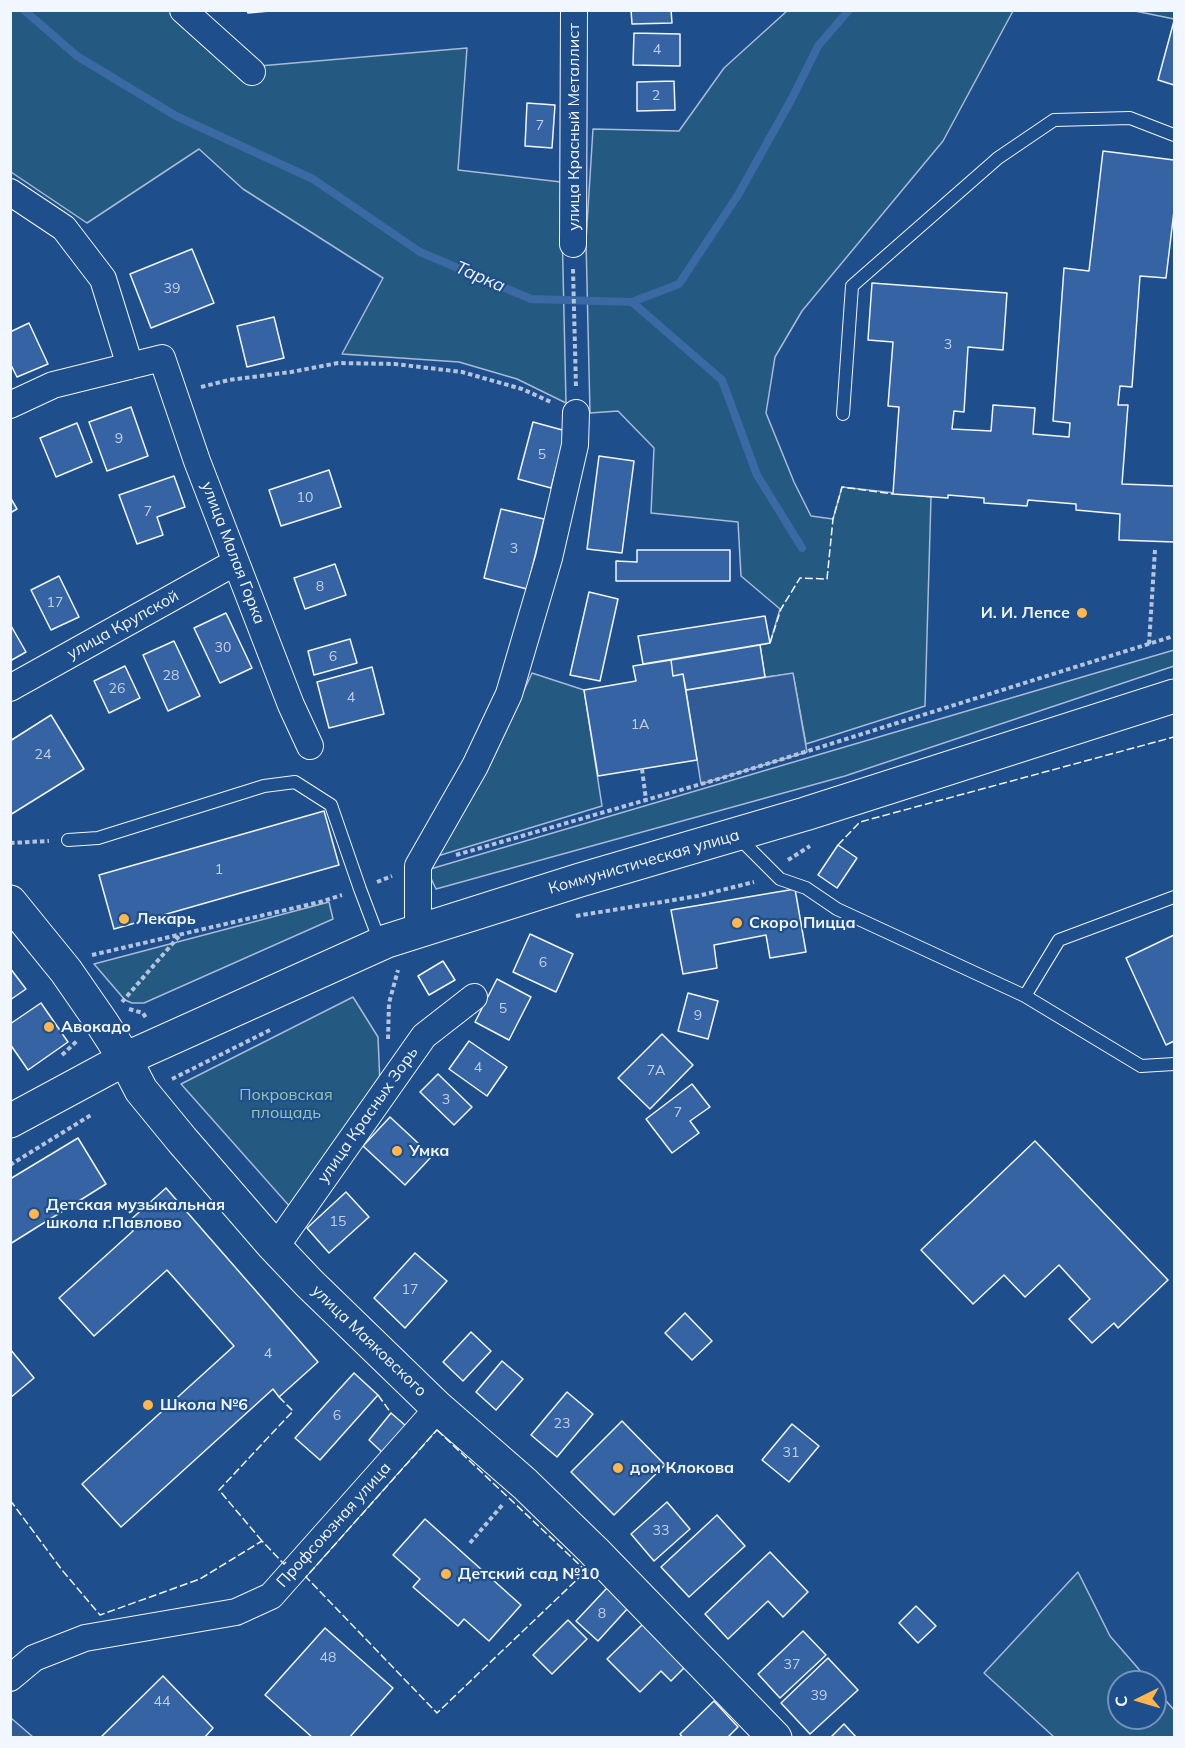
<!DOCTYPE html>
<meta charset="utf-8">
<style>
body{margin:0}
#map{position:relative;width:1185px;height:1748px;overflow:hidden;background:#1f4e8c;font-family:Mulish,sans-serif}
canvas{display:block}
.frame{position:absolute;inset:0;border:12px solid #f2f6ff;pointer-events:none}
.north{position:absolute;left:1107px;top:1670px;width:60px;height:60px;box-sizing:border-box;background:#1f4e8c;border:2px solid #7391ba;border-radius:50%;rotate:265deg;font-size:16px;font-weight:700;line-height:24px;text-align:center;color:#f2f6ff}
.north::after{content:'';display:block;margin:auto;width:21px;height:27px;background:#ffb74d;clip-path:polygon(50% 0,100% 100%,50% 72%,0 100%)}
</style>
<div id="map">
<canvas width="1185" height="1748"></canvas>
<div class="frame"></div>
<div class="north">С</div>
</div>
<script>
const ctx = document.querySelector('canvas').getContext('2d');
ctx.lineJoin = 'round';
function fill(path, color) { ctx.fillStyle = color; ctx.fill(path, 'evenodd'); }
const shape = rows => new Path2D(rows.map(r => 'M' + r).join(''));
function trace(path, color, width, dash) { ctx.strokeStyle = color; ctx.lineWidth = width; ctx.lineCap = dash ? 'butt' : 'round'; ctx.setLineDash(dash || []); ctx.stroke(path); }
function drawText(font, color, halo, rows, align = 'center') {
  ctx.font = font + ' Mulish,sans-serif'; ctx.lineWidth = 4.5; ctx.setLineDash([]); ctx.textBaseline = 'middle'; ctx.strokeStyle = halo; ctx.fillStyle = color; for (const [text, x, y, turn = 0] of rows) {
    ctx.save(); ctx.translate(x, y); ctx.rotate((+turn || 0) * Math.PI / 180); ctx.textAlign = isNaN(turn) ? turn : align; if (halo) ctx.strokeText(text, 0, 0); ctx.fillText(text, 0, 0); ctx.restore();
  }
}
const green = shape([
 [10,11,170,11,236,68,467,48,458,170,561,182,566,403,517,379,459,362,342,354,383,278,243,189,199,149,87,223,11,172,10,11],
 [787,11,1013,11,943,141,802,311,775,357,766,413,794,482,811,516,833,519,842,487,931,497,925,706,806,744,793,674,765,677,760,645,770,643,780,609,741,576,738,522,651,513,654,448,618,411,590,413,586,240,593,129,679,131,724,68,787,11],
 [1135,11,1174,11,1174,19,1135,11],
 [1174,650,1174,666,845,776,436,889,427,870,1174,650],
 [532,673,584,690,602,806,431,858,486,773,532,673],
 [329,902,333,919,144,1003,132,1003,125,1000,94,964,329,902],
 [353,997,378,1037,380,1084,292,1209,181,1084,353,997],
 [1078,1572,1110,1636,1150,1682,1119,1682,1119,1718,1155,1718,1155,1688,1174,1710,1174,1737,1054,1737,984,1673,1078,1572]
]);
fill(green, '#245a82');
trace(green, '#a8bbd7', 1.5);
const parking = shape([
 [793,673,807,752,701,784,686,690,793,673],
 [10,1718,11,1718,33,1737,11,1737,10,1718]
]);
fill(parking, '#305b95');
trace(parking, '#a8bbd7', 1.5);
trace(shape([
 [24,10,77,56,176,116,313,179,420,252,531,299,632,302,679,284,738,195,791,100,818,46,849,10],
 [632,302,722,380,757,475,802,548]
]), '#3b69a3', 8);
const building = shape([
 [247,10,281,10,248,13,247,10],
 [631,10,671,10,672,23,632,24,631,10],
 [1174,21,1174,85,1158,80,1174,21],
 [634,33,680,34,680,66,633,65,634,33],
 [674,81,675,110,637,111,637,82,674,81],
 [527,103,555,105,552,148,525,146,527,103],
 [1103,151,1174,160,1174,211,1166,278,1140,276,1132,387,1120,386,1118,405,1128,405,1122,484,1174,486,1174,542,1119,540,1120,514,1076,510,1076,504,1028,500,1027,506,984,503,984,498,948,495,948,498,893,494,899,407,888,406,893,342,868,340,872,283,1007,293,1003,350,968,347,964,412,954,411,952,429,991,431,993,405,1035,408,1033,434,1069,437,1070,423,1053,421,1064,268,1089,271,1103,151],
 [192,249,214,303,151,328,130,274,192,249],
 [274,317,284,358,247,367,237,326,274,317],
 [29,323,48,364,17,377,10,363,10,332,29,323],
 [131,407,148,456,107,471,89,422,131,407],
 [533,422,566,431,551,488,518,479,533,422],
 [77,423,92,462,56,477,40,438,77,423],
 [599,456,634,461,622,553,587,549,599,456],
 [329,470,341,507,281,526,269,490,329,470],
 [174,476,185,507,157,517,163,535,137,544,119,495,174,476],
 [10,497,17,509,10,513,10,497],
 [501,509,544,519,527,589,484,578,501,509],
 [637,550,730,550,730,581,616,581,616,561,637,562,637,550],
 [335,564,346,595,305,609,294,578,335,564],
 [59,576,79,617,51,630,31,590,59,576],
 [589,592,618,599,600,681,570,675,589,592],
 [226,613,252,668,220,683,194,628,226,613],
 [765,616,770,643,643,664,638,636,765,616],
 [10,624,26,652,10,661,10,624],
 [350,639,357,663,314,675,308,651,350,639],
 [174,641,200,696,168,711,143,655,174,641],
 [760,645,765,677,686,690,683,674,673,676,671,660,760,645],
 [671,660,673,676,683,674,697,760,598,776,584,690,636,681,633,666,671,660],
 [125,666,140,698,109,713,94,681,125,666],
 [372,667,384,714,329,728,317,682,372,667],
 [51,715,84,769,10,815,10,741,51,715],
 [324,811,339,865,114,929,99,875,324,811],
 [838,845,857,858,837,888,818,875,838,845],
 [795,889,806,952,770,958,766,935,714,945,717,968,683,974,671,910,795,889],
 [530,934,573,954,556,992,513,972,530,934],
 [1174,935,1174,1041,1166,1045,1126,958,1174,935],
 [443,961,455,980,429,995,418,976,443,961],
 [10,968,26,989,10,1000,10,968],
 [497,979,531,997,509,1040,475,1022,497,979],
 [688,993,718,1001,708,1039,678,1031,688,993],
 [41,1003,68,1042,28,1070,10,1044,10,1024,41,1003],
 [662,1034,693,1065,650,1109,618,1078,662,1034],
 [469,1041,507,1067,487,1096,449,1069,469,1041],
 [438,1074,472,1107,454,1125,420,1092,438,1074],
 [692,1084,710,1107,690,1121,699,1133,672,1153,646,1119,692,1084],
 [390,1117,432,1156,405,1185,363,1146,390,1117],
 [78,1138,106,1184,10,1244,10,1179,78,1138],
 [1035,1141,1168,1280,1118,1328,1114,1323,1092,1343,1069,1319,1090,1299,1059,1265,1025,1297,1004,1275,973,1304,921,1250,1035,1141],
 [166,1188,318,1362,279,1397,273,1389,121,1527,82,1484,234,1346,167,1270,94,1336,59,1298,133,1231,127,1223,166,1188],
 [346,1192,369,1217,329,1253,307,1228,346,1192],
 [415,1253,447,1281,405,1328,374,1298,415,1253],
 [685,1313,712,1341,692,1360,665,1333,685,1313],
 [471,1332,491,1351,463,1381,443,1362,471,1332],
 [10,1349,34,1378,10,1398,10,1349],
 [502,1361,523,1379,496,1410,476,1392,502,1361],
 [354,1373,378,1395,320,1460,295,1438,354,1373],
 [567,1392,593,1414,557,1457,531,1435,567,1392],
 [391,1413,406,1426,383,1453,369,1440,391,1413],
 [622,1421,665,1465,614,1515,571,1472,622,1421],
 [792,1424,819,1446,789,1482,762,1460,792,1424],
 [667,1502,690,1529,654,1561,631,1534,667,1502],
 [717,1515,745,1546,689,1597,661,1567,717,1515],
 [425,1519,521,1605,489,1641,464,1619,458,1626,413,1587,420,1579,393,1555,425,1519],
 [770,1552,808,1592,783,1617,768,1601,728,1639,705,1614,770,1552],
 [607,1588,628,1608,598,1641,576,1621,607,1588],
 [916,1606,936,1626,918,1643,899,1623,916,1606],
 [568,1620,587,1639,552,1674,533,1655,568,1620],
 [643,1624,685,1667,671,1681,661,1671,640,1692,607,1659,643,1624],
 [325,1628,393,1688,349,1738,313,1738,265,1695,325,1628],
 [803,1631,826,1655,780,1698,758,1674,803,1631],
 [828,1658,858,1690,810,1734,781,1703,828,1658],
 [163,1676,213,1728,204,1738,100,1738,163,1676],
 [714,1701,738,1727,727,1738,683,1738,680,1734,714,1701],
 [844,1724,857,1738,830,1738,844,1724]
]);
fill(building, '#3563a3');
trace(building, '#f2f6ff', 1.5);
const lane = shape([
 [843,414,852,286,998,158,1054,120,1130,118,1174,135],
 [739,838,780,879,806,888,837,909,1025,996,1141,1066,1174,1064],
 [68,840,98,838,264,786,295,782,331,805,360,889,380,942],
 [1025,996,1059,940,1174,897]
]);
const street = shape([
 [183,10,252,72],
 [10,192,64,228,103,279,130,366],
 [573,244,574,10],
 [10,405,53,385,162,358,197,461,291,705,310,746],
 [10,688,236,562],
 [418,931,418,866,475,766,509,694,549,558,575,445,576,413],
 [273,1245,284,1235,424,1036,474,997],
 [10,1678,34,1658,85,1638,236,1612,271,1596,438,1408]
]);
const secondary = shape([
 [10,902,66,971,102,1023,125,1059,141,1090,182,1140,273,1245,309,1283,438,1408,525,1484,594,1551,775,1738],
 [10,1121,125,1059,387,941,580,880,805,814,1174,696]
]);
trace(lane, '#f2f6ff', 14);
trace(street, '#f2f6ff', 28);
trace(secondary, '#f2f6ff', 35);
trace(shape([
 [573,269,576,388],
 [201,387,229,380,291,372,338,363,395,364,462,372,522,389,551,402],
 [1149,644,1155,550],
 [642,769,646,800],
 [10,843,49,841],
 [456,855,722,778,1174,636],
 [788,860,810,846],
 [377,882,392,876],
 [576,916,698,896,754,882],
 [92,955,320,902,342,895],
 [122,1002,180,935],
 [129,1009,143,1013,146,1018],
 [388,1039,389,1003,398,970],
 [62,1055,78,1040],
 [172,1079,272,1029],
 [10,1165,91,1115],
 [470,1543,504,1503]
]), '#b3c4dc', 4, [4.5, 3]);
trace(lane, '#1f4e8c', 12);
trace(street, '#1f4e8c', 26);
trace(secondary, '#1f4e8c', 33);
trace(shape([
 [770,643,781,609,800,578,827,579,833,519,842,487,893,494],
 [838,845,860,822,1174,737],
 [378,1395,391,1413],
 [437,1430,586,1571,437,1713,306,1577,437,1430],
 [10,1500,62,1570,100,1615,200,1579,262,1541,284,1564,286,1562],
 [262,1541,219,1490,293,1411,279,1397]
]), '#f2f6ff', 1.5, [8, 3]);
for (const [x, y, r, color] of [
 [1082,613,6,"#ffb74d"],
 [124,919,6,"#ffb74d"],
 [737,923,6,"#ffb74d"],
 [49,1027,6,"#ffb74d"],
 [397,1151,6,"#ffb74d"],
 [34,1214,6,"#ffb74d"],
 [148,1405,6,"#ffb74d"],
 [618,1468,6,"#ffb74d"],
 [446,1574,6,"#ffb74d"]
]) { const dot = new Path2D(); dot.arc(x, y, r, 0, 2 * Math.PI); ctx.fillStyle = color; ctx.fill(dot); trace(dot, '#1f4e8c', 2); }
drawText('14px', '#c3d1e8', null, [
 ["4",657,50],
 ["2",656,96],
 ["7",540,126],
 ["39",172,289],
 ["3",948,345],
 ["9",119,439],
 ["5",542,455],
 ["10",305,498],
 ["7",148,512],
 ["3",514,549],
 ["8",320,587],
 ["17",55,603],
 ["30",223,648],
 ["6",333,657],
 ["28",171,676],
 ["26",117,689],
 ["4",351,698],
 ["1А",640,725],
 ["24",43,755],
 ["1",219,870],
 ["6",543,963],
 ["5",503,1009],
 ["9",698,1016],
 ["4",478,1068],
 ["7А",656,1071],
 ["3",446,1100],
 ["7",678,1113],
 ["15",338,1222],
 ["17",410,1290],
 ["4",268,1354],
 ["6",337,1416],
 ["23",562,1424],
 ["31",791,1453],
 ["33",661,1531],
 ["8",602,1614],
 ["48",328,1658],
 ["37",792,1665],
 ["39",819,1696],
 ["44",162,1702]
]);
drawText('16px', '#f2f6ff', '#1f4e8c', [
 ["улица Красный Металлист",574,127,-90],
 ["улица Малая Горка",233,553,69],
 ["улица Крупской",123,625,-29],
 ["Коммунистическая улица",644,862,-16],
 ["улица Красных Зорь",368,1115,-55],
 ["улица Маяковского",369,1341,44],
 ["Профсоюзная улица",334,1525,-48]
]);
drawText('bold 16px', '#f2f6ff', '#1f4e8c', [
 ["И. И. Лепсе",1070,613,"right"],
 ["Лекарь",136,919],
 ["Скоро Пицца",749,923],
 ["Авокадо",61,1027],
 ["Умка",409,1151],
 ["Детская музыкальная",46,1205],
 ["школа г.Павлово",46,1223],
 ["Школа №6",160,1405],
 ["дом Клокова",630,1468],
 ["Детский сад №10",458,1574]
], 'left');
drawText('16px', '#97c8a6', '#1f4e8c', [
 ["Покровская",286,1095],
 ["площадь",286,1113]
]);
drawText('italic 18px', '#f2f6ff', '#1f4e8c', [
 ["Тарка",480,277,23]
]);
</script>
